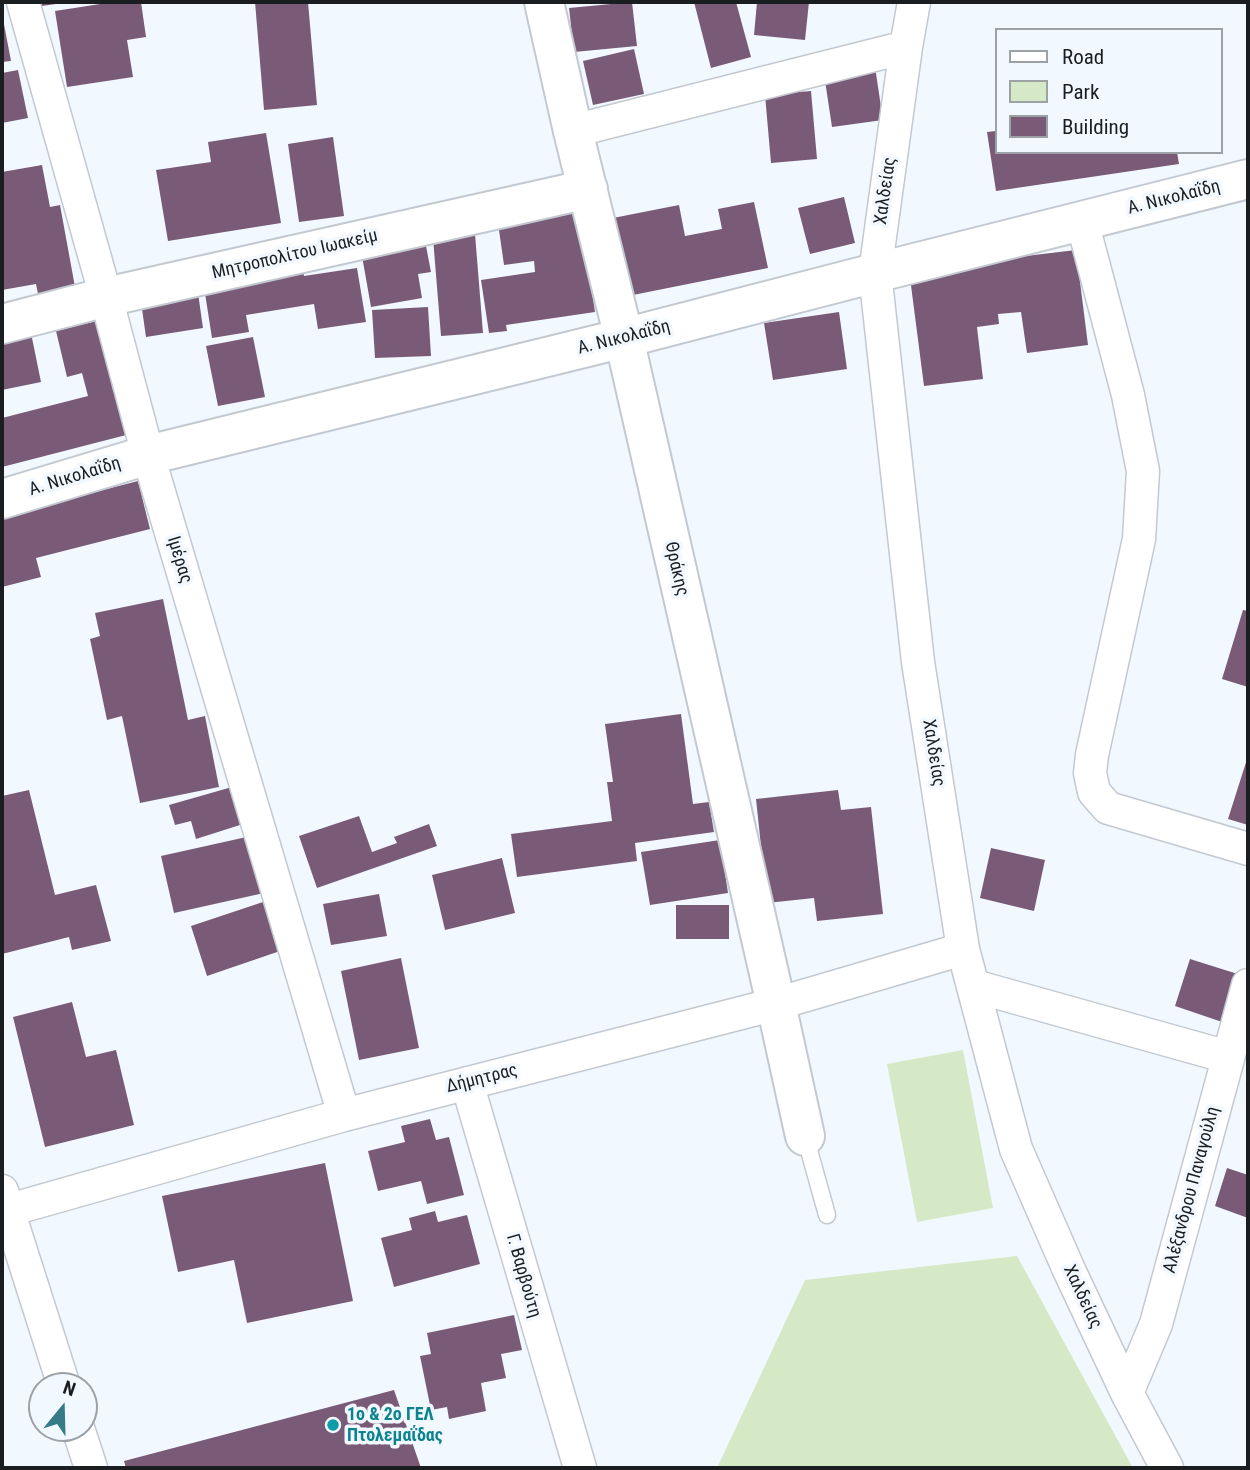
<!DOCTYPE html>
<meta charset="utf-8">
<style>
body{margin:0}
#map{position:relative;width:1250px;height:1470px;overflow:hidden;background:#f2f8ff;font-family:"Roboto Condensed",sans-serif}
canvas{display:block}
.frame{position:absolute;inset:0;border:4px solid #1b1e20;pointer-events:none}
.legend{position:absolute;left:995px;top:28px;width:228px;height:126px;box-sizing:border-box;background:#f2f8ff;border:2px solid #9ca1a6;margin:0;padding:9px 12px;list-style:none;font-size:21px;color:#1b1e20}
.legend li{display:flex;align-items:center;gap:14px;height:35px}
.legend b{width:35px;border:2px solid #9ca1a6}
.north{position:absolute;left:28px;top:1372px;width:70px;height:70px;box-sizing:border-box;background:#f2f8ff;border:2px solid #9ca1a6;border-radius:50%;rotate:19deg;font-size:19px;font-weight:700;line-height:28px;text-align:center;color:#1b1e20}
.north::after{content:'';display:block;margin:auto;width:24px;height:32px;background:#357c87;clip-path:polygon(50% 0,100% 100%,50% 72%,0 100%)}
</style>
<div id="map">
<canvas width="1250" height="1470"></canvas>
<div class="frame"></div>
<ul class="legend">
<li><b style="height:9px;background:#fff"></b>Road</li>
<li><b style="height:19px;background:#d5e9c6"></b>Park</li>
<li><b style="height:19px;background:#795b77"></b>Building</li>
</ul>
<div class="north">N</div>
</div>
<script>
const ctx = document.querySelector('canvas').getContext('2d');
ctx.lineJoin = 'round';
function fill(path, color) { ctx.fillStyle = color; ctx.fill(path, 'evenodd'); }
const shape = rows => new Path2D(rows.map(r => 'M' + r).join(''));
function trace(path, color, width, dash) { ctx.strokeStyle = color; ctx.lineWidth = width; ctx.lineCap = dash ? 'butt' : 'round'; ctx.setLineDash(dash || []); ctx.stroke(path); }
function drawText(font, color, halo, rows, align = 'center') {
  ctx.font = font + ' "Roboto Condensed",sans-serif'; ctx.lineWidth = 7; ctx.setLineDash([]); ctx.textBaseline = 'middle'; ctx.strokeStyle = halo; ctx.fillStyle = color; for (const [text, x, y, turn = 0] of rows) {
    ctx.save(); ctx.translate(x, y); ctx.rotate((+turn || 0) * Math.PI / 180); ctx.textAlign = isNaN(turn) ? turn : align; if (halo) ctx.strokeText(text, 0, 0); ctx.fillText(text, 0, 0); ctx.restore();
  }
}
fill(shape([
 [963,1050,993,1208,917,1222,887,1064],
 [1017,1256,1133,1468,717,1468,805,1280]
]), '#d5e9c6');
fill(shape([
 [41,2,63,2,63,3,42,6],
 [113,2,141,2,146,37,127,40,133,77,67,87,55,11],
 [255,2,308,2,317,105,264,110],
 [632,2,637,46,574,52,569,8],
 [694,2,736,2,751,57,711,68],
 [757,2,809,2,805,40,754,35],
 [2,19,3,19,11,61,2,62],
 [634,49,644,94,593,105,583,61],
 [875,67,883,120,832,127,824,74],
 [18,70,28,118,2,123,2,73],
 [811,91,817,159,771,163,765,95],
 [996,131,996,152,1177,152,1179,164,996,191,987,132],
 [266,133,281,223,168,241,156,170,211,162,208,142],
 [333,137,344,216,299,222,288,144],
 [42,165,50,207,60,205,75,287,38,294,36,284,2,290,2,172],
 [844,197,855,243,810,254,798,208],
 [754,202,768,268,628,296,613,218,679,205,685,236,722,229,718,209],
 [580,211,595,312,506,325,507,331,489,333,481,280,535,272,534,261,504,265,498,223],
 [475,234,483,333,441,336,433,238],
 [426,246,431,272,418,274,422,298,371,307,362,256],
 [1076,250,1088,345,1027,353,1021,312,998,314,999,324,977,327,983,379,924,386,909,270],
 [357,268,366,322,318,329,314,304,246,315,249,332,212,338,204,287,303,270,304,276],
 [198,293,203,328,146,337,141,302],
 [428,307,431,356,375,358,372,310],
 [839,312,847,369,773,380,764,323],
 [101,320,130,434,2,467,2,418,88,396,82,373,67,377,56,331],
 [31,333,41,382,2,390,2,338],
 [253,337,265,397,218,406,206,346],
 [138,481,150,529,36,558,41,577,2,587,2,516],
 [163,599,188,720,205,716,219,787,140,803,122,716,107,720,90,639,100,636,95,613],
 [1243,610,1248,611,1248,687,1222,679],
 [681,714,693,804,709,802,714,832,635,843,637,861,517,877,511,834,612,821,607,782,613,782,605,724],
 [1248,756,1248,825,1228,819],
 [232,787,243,824,196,839,191,821,175,825,169,805],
 [29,790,55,895,96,885,111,941,72,950,69,937,2,954,2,796],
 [838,790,841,810,871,807,883,914,817,921,814,898,767,903,756,799],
 [359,816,372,852,397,843,394,837,429,824,437,846,317,888,299,836],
 [251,836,264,893,174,913,161,856],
 [720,840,728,893,650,905,641,852],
 [991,848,1045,860,1034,911,980,898],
 [502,858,515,913,445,930,432,875],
 [379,894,387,936,331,945,323,904],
 [263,902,280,951,207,976,191,926],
 [676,905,729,905,729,939,676,939],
 [401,958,419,1048,359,1060,341,971],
 [1190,959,1244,976,1228,1024,1175,1006],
 [72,1002,86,1057,116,1050,134,1125,45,1147,13,1017],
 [430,1119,436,1140,449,1137,464,1195,427,1204,421,1181,378,1191,368,1151,405,1142,401,1126],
 [325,1163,353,1301,247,1323,234,1260,178,1272,162,1196],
 [1227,1168,1248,1175,1248,1218,1215,1206],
 [435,1211,438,1222,467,1215,480,1264,394,1287,381,1238,412,1230,409,1218],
 [514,1315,522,1350,501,1354,506,1378,481,1383,486,1411,449,1419,447,1407,431,1410,420,1356,431,1354,427,1333],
 [394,1390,421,1468,126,1468,124,1461]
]), '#795b77');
const service = shape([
 [805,1136,827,1215]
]);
const minor = shape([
 [23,2,106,297,148,455,344,1115],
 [914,2,906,47,875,273,918,662,963,949,1016,1149,1069,1270,1127,1393,1167,1468],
 [573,131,906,47],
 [1082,221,1128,395,1143,471,1139,539,1092,755,1090,773,1094,792,1108,808,1248,849],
 [974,986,1228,1057],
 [467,1083,580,1468],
 [2,1191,64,1386],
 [2,1212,344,1115,776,1004,963,949],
 [1127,1393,1156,1324,1248,985],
 [78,1428,91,1468]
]);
const tertiary = shape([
 [544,2,573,131,624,338,776,1004,805,1136],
 [2,324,106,297,588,189],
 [2,499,148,455,624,338,875,273,1248,179]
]);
trace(service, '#c3c9d0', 19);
trace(minor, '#c3c9d0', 35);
trace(tertiary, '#c3c9d0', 42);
trace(service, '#fff', 16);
trace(minor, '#fff', 32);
trace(tertiary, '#fff', 38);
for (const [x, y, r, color] of [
 [333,1425,7,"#0f9aa8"]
]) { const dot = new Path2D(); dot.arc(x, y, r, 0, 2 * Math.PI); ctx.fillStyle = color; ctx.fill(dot); trace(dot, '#f2f8ff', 2.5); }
drawText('18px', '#1b1e20', '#f2f8ff', [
 ["Χαλδείας",886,191,-82],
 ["Α. Νικολαΐδη",1174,198,-14],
 ["Μητροπολίτου Ιωακείμ",295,255,-13],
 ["Α. Νικολαΐδη",624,338,-14],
 ["Α. Νικολαΐδη",75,477,-17],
 ["Ιμέρας",179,560,73],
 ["Θράκης",676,569,77],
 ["Χαλδείας",933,753,81],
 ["Δήμητρας",482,1079,-14],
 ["Αλέξανδρου Παναγούλη",1192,1190,-75],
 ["Γ. Βαρβούτη",523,1276,74],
 ["Χαλδείας",1082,1297,65]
]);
drawText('bold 18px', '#0d838f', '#f2f8ff', [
 ["1ο & 2ο ΓΕΛ",347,1415],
 ["Πτολεμαΐδας",347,1436]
], 'left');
</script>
